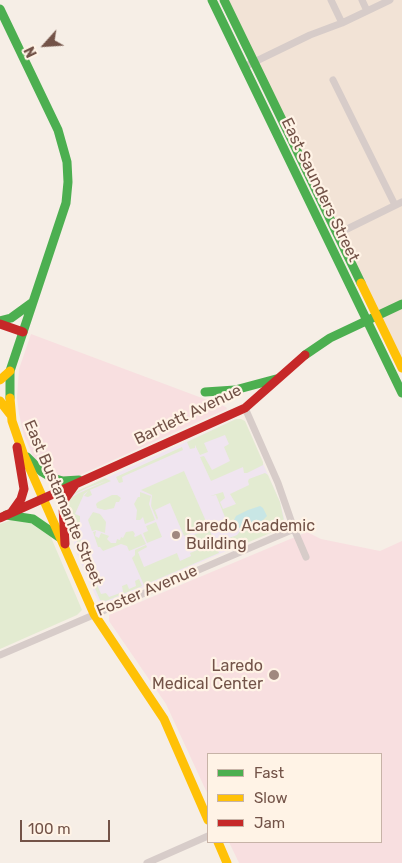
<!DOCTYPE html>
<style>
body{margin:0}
#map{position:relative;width:402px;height:863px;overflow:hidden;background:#f6eee6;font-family:Rubik,sans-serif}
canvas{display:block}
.legend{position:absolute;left:207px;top:753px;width:175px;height:90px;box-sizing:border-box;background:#fff3e6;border:1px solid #c7b3a7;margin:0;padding:6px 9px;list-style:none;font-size:15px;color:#735348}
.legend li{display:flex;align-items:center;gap:10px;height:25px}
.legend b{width:25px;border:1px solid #c7b3a7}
.north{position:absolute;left:20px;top:20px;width:50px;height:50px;-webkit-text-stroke:4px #fff3e6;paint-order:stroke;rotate:244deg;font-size:14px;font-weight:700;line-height:20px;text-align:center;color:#735348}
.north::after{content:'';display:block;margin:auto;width:18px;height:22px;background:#735348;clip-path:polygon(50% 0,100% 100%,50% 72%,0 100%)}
.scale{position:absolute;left:20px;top:820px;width:90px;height:22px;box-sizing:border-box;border:2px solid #735348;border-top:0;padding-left:6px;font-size:15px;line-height:18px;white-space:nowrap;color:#735348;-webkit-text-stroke:4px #fff3e6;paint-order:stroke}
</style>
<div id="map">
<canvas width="402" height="863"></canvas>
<ul class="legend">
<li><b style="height:6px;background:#4caf50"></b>Fast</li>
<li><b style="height:6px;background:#ffc107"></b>Slow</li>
<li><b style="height:6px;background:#c62828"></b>Jam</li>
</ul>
<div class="north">N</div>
<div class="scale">100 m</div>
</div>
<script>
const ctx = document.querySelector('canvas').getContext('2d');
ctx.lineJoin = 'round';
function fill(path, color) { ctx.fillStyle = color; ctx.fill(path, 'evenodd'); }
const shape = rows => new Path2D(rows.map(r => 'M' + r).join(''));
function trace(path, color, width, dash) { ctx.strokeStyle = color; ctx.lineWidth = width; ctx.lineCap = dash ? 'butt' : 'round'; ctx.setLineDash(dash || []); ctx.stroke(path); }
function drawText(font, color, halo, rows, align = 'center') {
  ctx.font = font + ' Rubik,sans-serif'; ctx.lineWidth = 4.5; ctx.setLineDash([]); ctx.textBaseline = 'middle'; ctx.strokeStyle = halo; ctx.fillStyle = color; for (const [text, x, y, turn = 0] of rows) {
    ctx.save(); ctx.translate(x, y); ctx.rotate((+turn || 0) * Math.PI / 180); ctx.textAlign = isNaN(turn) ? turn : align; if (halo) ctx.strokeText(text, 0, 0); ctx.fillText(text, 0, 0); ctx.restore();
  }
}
fill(shape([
 [224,0,402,0,402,368]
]), '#f2e3d6');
fill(shape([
 [236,419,241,419,245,423,280,502,285,521,284,526,104,604,100,603,97,599,76,552,73,538,67,522,64,510,73,493]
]), '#f0e5f0');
fill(shape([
 [31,334,226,407,227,409,80,475,74,477,55,477,35,461,24,436,19,414,17,398,19,369],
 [307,532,321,539,380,551,402,541,402,863,239,863,229,842,381,842,381,754,208,754,208,795,166,704,109,621,109,615]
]), '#f8dfe0');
fill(shape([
 [236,419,241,419,245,421,263,462,263,465,247,473,244,473,243,467,211,481,200,457,204,456,212,470,230,461,224,447,229,444,225,435,204,443,208,452,200,455,195,445,195,448,190,449,187,442],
 [182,447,183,450,124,476,122,477,123,482,119,483,116,477],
 [184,471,208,526,184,536,170,503,155,510,158,518,157,520,151,506,152,495,141,490],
 [265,473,268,475,280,502,285,525,280,529,237,547,233,547,229,538,237,535,243,528,237,524,231,532,216,495,210,496,223,492,225,498,220,502,223,509,236,504,230,494,249,485,248,481,249,479],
 [105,478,111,481,90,490,92,495,88,497,84,496,88,491,84,494,75,514,80,516,80,523,76,525,75,519,74,521,83,546,88,544,90,548,89,553,81,556,75,534,68,517,68,504,71,498,77,494,106,481,87,488,71,496,73,493],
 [140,492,151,496,149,504,155,520,145,524,143,517,140,520,136,520,137,510,134,504,138,497,140,497],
 [112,495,117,495,121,498,119,502,116,502,114,508,105,510,97,508,96,504,98,502],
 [93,512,100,514,106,522,105,533,96,530,92,531,88,520],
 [27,519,50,535,82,610,77,615,0,649,0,524,11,520],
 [156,522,162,537,147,543,143,533,148,531,146,526],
 [209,528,213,539,189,549,185,539],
 [96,531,95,536,99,538,101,533,109,536,107,539,111,543,116,543,117,539,120,540,121,537,123,538,126,532,133,531,135,534,134,536,135,537,141,534,146,544,129,551,127,546,121,544,103,551,100,547,98,547,93,532],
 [215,543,219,553,144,585,132,558,135,555,135,550,146,545,147,547,138,552,144,567,177,553,180,561,191,556,190,553],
 [91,560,94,562,96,567,91,570,101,594,106,593,109,597,123,592,122,586,127,584,129,589,136,586,135,581,139,579,142,586,106,601,100,600,84,563]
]), '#e3ebd1');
fill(shape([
 [260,506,263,508,267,516,261,522,247,529,242,529,236,526,234,520,236,516,248,510]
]), '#c8e6e5');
trace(shape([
 [331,0,342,23],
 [362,0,367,11],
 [244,67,310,35,342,23,390,0],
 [333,80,395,205],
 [337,234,402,202],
 [245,408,278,483,294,529,306,557],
 [0,655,294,529],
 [147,863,208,836]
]), '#d7ccc9', 7);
trace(shape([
 [212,0,402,393],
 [224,0,361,283],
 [0,9,58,130,67,162,68,182,66,203,10,371,10,398],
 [0,321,11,318,33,302],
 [305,355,330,338,402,304],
 [205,392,235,390,276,379],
 [27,457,42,472,52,478,63,481,79,480],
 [6,515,33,519,59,537]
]), '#4caf50', 9);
trace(shape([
 [361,283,402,368],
 [0,380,10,371],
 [10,398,12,421,23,453,94,614,164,719,208,820],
 [0,401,10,414],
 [218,842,227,863]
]), '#ffc107', 9);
trace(shape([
 [0,324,23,332],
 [11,513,21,499,24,489,17,447],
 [0,518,245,408,305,355],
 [65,544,63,507,65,499,75,485]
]), '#c62828', 9);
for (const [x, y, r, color] of [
 [176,535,5,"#a1897f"],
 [274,675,6,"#a1897f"]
]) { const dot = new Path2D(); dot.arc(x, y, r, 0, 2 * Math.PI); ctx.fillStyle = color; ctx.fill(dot); trace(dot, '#fff3e6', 2); }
drawText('16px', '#735348', '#fff3e6', [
 ["East Saunders Street",320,190,64],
 ["Bartlett Avenue",188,415,-26],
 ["East Bustamante Street",63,503,67],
 ["Foster Avenue",147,591,-23]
]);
drawText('16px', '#735348', '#fff3e6', [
 ["Laredo Academic",186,526],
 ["Building",186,544],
 ["Laredo",263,666,"right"],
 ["Medical Center",263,684,"right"]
], 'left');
</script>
